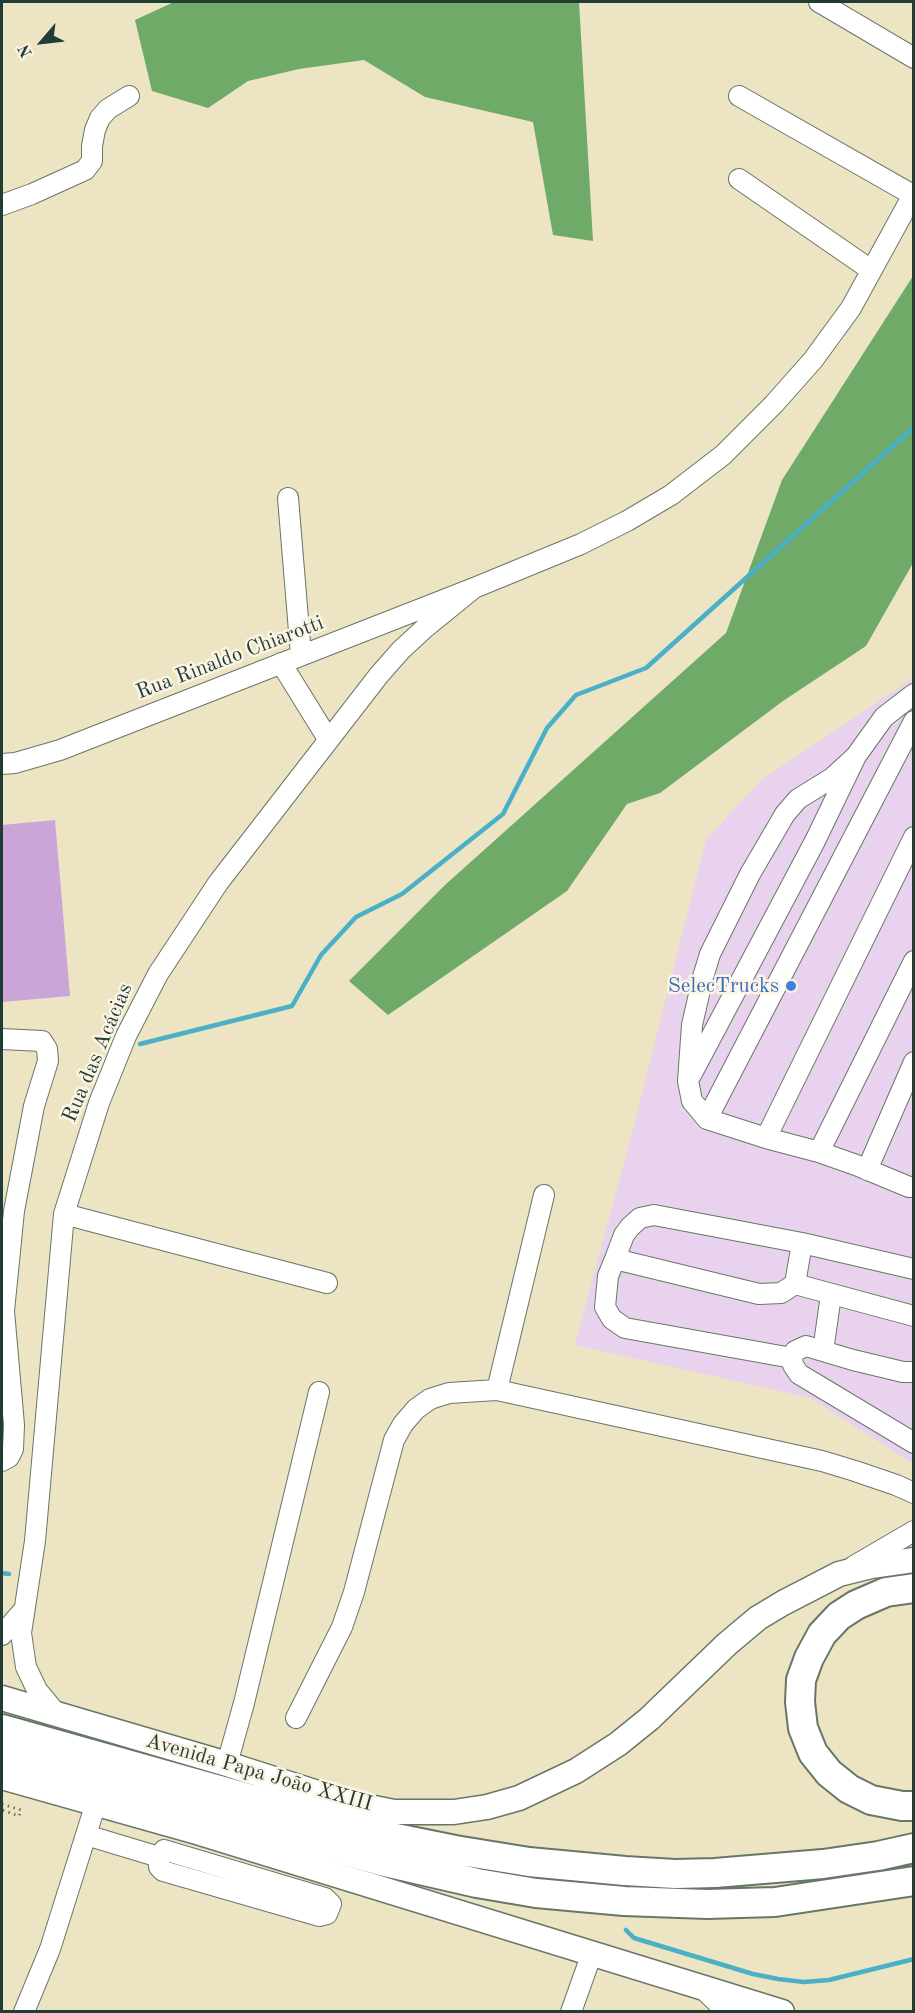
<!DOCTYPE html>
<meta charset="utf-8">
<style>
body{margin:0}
#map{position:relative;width:915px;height:2013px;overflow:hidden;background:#ece4c3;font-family:"Old Standard TT",serif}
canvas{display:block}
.frame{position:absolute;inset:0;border:3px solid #1f3d34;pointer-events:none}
.north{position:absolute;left:12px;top:12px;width:60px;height:60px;-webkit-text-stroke:4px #fcf5e5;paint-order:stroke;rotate:242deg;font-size:16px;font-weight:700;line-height:24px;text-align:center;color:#1f3d34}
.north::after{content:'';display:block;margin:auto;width:21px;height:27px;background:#1f3d34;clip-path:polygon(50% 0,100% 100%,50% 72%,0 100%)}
</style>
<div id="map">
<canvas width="915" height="2013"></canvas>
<div class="frame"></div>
<div class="north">N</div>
</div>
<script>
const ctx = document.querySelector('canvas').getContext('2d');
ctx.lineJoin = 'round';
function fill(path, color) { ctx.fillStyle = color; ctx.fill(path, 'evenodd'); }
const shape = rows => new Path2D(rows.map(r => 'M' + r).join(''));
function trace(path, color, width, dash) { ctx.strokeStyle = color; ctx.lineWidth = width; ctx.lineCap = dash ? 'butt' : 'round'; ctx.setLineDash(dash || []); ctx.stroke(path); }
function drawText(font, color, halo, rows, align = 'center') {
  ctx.font = font + ' "Old Standard TT",serif'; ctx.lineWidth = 5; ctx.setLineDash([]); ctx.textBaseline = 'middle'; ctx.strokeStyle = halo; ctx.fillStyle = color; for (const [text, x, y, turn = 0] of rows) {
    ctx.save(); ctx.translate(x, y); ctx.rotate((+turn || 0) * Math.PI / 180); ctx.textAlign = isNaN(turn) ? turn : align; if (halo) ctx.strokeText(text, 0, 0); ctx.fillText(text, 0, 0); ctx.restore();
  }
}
fill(shape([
 [913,676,913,1464,811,1398,575,1345,632,1133,706,839,764,778,910,680]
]), '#e9d2ee');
fill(shape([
 [174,2,579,2,593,241,553,235,533,122,425,97,364,60,299,69,248,81,208,108,152,91,135,20],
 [913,276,913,563,866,646,783,701,660,793,627,804,567,891,388,1015,349,981,445,885,726,633,782,480]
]), '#6faa68');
trace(shape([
 [140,1044,292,1006,321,955,356,917,402,894,503,814,547,728,576,695,646,668,914,427],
 [2,1573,9,1574],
 [626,1930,634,1938,753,1974,778,1979,804,1982,829,1980,914,1959]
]), '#49b0c8', 4.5);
fill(shape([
 [55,820,70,996,2,1002,2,825]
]), '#cba4d8');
const minor = shape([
 [819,2,914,58],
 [739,96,913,195],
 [739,179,871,270],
 [2,205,32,194,85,170,92,161,92,146,95,130,100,118,108,109,129,96],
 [288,498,301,655],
 [281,663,328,739],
 [856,756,832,778,798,799,785,814,750,874,710,954,703,977,692,1025,688,1081,692,1101,707,1119,766,1138,819,1152,856,1165,909,1187,914,1187],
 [2,764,15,763,60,750,474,588,581,544,627,521,671,495,723,455,774,404,813,360,851,308,914,193],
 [2,1039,42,1041,47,1049,48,1061,34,1106,14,1211,4,1311,14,1425,13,1449,9,1457,2,1461],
 [691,1075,815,841,856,756,884,717,914,694],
 [707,1119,914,721],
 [766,1138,914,837],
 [819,1152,914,961],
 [867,1170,914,1062],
 [64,1214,327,1283],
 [615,1259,624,1235,630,1227,640,1218,654,1215,802,1243],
 [795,1284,802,1243,914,1269],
 [823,1351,831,1295],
 [792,1358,625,1328,612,1319,605,1307,608,1276,615,1259,759,1294,781,1293,795,1284,914,1316],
 [914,1372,903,1372,853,1360,806,1346,795,1351,792,1358,793,1365,799,1374,914,1443],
 [497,1390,544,1195],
 [854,1566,914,1531],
 [2,1635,22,1612],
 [56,1713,37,1690,26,1667,21,1633,35,1541,64,1214,99,1103,126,1036,158,974,218,883,379,675,401,650,426,627,474,588],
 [296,1718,342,1627,354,1592,394,1440,403,1424,416,1409,430,1399,449,1393,497,1390,822,1461,855,1471,896,1485,914,1493],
 [227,1764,244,1703,319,1392],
 [86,1835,159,1857],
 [164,1850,325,1898,331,1904,327,1914,319,1916,163,1871,159,1867,159,1857,164,1850],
 [701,1987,727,2012],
 [24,2012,50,1949,96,1803],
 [571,2012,592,1953]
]);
const major = shape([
 [2,1698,227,1764,349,1803,394,1812,454,1812,487,1807,519,1798,576,1771,618,1744,649,1719,727,1644,758,1618,783,1603,839,1574,871,1566,914,1560],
 [2,1777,197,1832,782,2012]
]);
const highway = shape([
 [914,1588,886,1592,856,1605,839,1616,822,1634,809,1658,801,1680,800,1702,803,1728,813,1753,829,1773,849,1789,871,1800,902,1806,914,1806],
 [2,1729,376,1834,455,1850,529,1862,625,1871,675,1874,715,1873,823,1864,878,1856,914,1848],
 [2,1752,381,1861,477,1883,536,1893,624,1901,707,1904,775,1902,914,1881]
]);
trace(minor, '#677766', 22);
trace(major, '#677766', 27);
trace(highway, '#677766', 32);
trace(shape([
 [2,1804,21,1810,19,1816,2,1810]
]), '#677766', 3, [1.5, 4.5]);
trace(minor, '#fff', 20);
trace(major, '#fff', 24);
trace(highway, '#fff', 28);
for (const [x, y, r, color] of [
 [791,986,6,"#3f7fe0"]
]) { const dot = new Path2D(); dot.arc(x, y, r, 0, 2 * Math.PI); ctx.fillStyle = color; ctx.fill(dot); trace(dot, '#fcf5e5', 2); }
drawText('21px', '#1f3d34', '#fcf5e5', [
 ["Rua Rinaldo Chiarotti",230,658,-21],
 ["Rua das Acácias",98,1053,-67],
 ["Avenida Papa João XXIII",259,1773,16]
]);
drawText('21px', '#366cbe', '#fcf5e5', [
 ["SelecTrucks",779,986]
], 'right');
</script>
